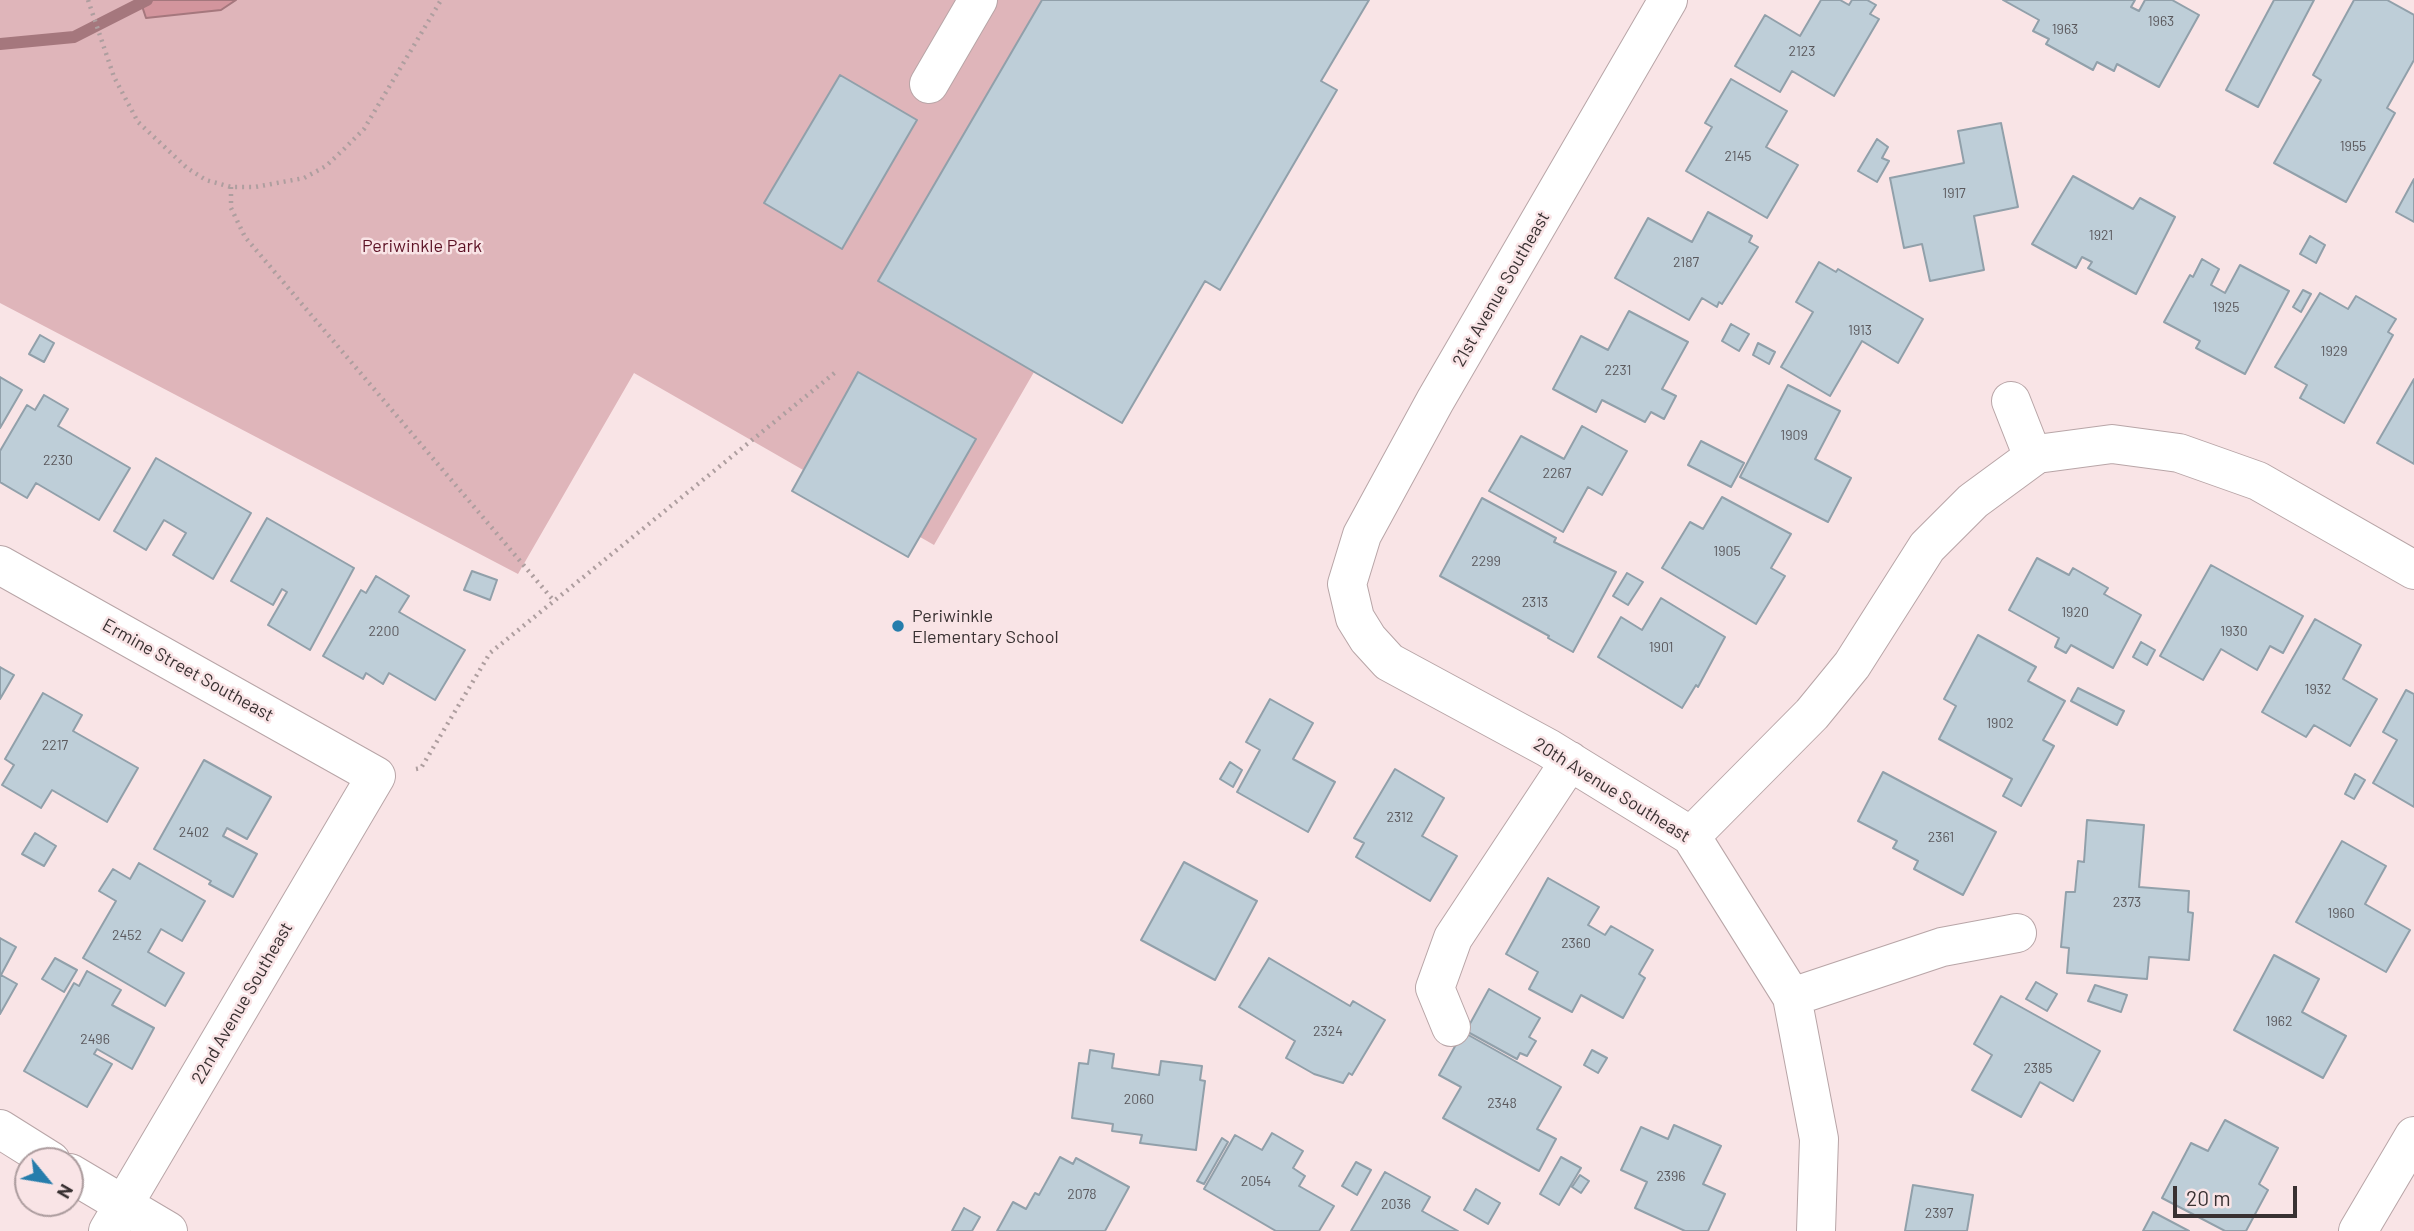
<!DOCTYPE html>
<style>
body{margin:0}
#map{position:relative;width:2414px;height:1231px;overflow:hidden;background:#f9e4e6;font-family:Barlow,sans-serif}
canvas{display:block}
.north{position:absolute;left:14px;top:1147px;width:70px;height:70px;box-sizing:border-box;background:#f9e4e6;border:2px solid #ac9c9e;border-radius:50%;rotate:120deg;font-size:19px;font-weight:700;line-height:28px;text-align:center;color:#393132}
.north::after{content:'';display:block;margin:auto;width:24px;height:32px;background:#267dac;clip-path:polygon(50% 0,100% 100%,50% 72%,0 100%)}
.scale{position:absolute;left:2173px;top:1186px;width:124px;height:32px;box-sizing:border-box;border:4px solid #393132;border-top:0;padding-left:9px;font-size:21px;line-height:24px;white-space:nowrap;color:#393132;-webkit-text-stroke:5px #f9e4e6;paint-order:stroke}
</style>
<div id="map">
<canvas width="2414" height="1231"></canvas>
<div class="north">N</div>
<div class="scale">20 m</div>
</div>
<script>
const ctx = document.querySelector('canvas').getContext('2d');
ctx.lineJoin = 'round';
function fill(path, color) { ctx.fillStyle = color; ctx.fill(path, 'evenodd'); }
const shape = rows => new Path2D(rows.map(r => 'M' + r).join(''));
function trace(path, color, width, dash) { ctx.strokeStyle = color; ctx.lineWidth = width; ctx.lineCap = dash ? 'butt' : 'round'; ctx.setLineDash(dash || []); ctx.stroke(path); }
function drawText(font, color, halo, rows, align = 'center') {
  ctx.font = font + ' Barlow,sans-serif'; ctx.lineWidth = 5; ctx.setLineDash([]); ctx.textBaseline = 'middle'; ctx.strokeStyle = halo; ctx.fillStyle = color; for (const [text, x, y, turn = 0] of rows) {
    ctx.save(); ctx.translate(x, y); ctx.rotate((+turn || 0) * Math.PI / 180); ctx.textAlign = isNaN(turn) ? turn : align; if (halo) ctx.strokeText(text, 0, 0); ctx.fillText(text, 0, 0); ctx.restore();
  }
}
fill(shape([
 [0,0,1042,0,878,281,1034,372,934,545,634,373,518,574,0,303]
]), '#dfb5ba');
const water = shape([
 [140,0,236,0,221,10,146,18,140,0]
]);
fill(water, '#d3959d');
trace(water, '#a5777d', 2);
trace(shape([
 [0,44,74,37,147,0]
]), '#a5777d', 12);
const building = shape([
 [1042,0,1369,0,1321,81,1337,90,1220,290,1205,281,1122,423,878,281,1042,0],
 [1821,0,1840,0,1849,5,1852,0,1867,0,1876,5,1870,14,1879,19,1834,96,1792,71,1780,92,1735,66,1765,15,1800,36,1821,0],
 [2003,0,2135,0,2131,7,2139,11,2145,0,2172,0,2199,15,2159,87,2117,64,2114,71,2097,62,2093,70,2046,44,2049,39,2033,31,2039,20,2003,0],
 [2274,0,2314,0,2258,107,2226,90,2274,0],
 [2354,0,2387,0,2414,15,2414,60,2387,108,2395,113,2346,202,2274,163,2321,80,2313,75,2354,0],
 [840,75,917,120,842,249,764,203,840,75],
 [1731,79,1787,111,1766,147,1798,165,1767,218,1686,171,1712,127,1705,123,1731,79],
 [2001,123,2018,207,1974,216,1984,270,1930,281,1922,244,1904,248,1890,178,1964,163,1958,131,2001,123],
 [1877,139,1888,147,1882,158,1889,161,1877,182,1858,171,1877,139],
 [2073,176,2133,209,2140,198,2175,217,2136,294,2088,268,2092,262,2082,257,2076,268,2032,244,2073,176],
 [2414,179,2414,222,2396,212,2414,179],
 [1708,212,1752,236,1749,242,1758,247,1722,304,1719,302,1717,307,1702,298,1689,320,1615,278,1648,218,1692,242,1708,212],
 [2310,236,2325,245,2316,263,2300,254,2310,236],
 [2202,259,2219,269,2211,285,2225,293,2240,265,2289,291,2245,374,2196,348,2200,341,2164,322,2190,275,2193,277,2202,259],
 [1819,262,1836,272,1838,269,1923,319,1898,363,1862,341,1830,396,1781,367,1813,312,1796,302,1819,262],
 [2303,290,2311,294,2301,312,2293,307,2303,290],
 [2320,293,2348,309,2356,296,2396,319,2388,332,2393,335,2344,423,2300,398,2307,385,2275,367,2320,293],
 [1629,311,1688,342,1662,389,1676,396,1664,419,1651,412,1645,422,1602,400,1596,412,1553,389,1581,336,1608,350,1629,311],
 [1731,324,1749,334,1739,351,1722,341,1731,324],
 [40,335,54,343,44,362,29,354,40,335],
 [1758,343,1775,352,1769,364,1753,355,1758,343],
 [858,372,976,439,908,557,792,491,858,372],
 [0,377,22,390,0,428,0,377],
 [2414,379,2414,464,2377,443,2414,379],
 [1788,385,1840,411,1815,459,1851,478,1828,522,1740,477,1788,385],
 [44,395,68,409,58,426,130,468,99,520,36,483,27,498,0,482,0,451,27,405,35,410,44,395],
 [1582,426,1627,451,1602,495,1588,487,1563,532,1489,491,1521,436,1564,459,1582,426],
 [1701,441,1744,463,1731,487,1688,465,1701,441],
 [156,458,251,513,213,579,173,555,186,533,164,520,146,550,114,531,156,458],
 [1722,497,1791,534,1771,568,1785,576,1756,624,1662,568,1690,522,1703,529,1722,497],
 [1482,498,1556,538,1554,542,1616,572,1573,652,1548,638,1549,636,1440,576,1482,498],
 [267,518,354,568,310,650,268,625,287,592,282,589,273,605,231,581,267,518],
 [2037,558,2069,575,2073,568,2108,588,2104,594,2141,615,2113,668,2071,645,2066,653,2055,647,2059,638,2009,610,2037,558],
 [2211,565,2303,616,2283,653,2270,646,2257,670,2221,649,2203,680,2160,656,2211,565],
 [472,571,497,580,490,600,464,590,472,571],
 [1627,573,1643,582,1628,605,1613,596,1627,573],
 [376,576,409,596,399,612,465,650,435,700,389,673,383,684,366,673,363,679,323,656,361,590,366,593,376,576],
 [1661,598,1725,637,1698,687,1696,685,1682,708,1598,657,1621,617,1642,630,1661,598],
 [2315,619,2361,645,2343,679,2377,699,2350,746,2314,725,2306,737,2262,712,2315,619],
 [1978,635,2036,667,2028,681,2065,701,2043,740,2054,746,2021,806,2003,796,2012,779,1939,739,1956,706,1944,699,1978,635],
 [2141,642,2155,650,2147,665,2133,657,2141,642],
 [0,667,14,675,0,699,0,667],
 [2078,688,2124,711,2117,725,2071,701,2078,688],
 [2406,690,2414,694,2414,807,2373,783,2397,740,2383,732,2406,690],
 [43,693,82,715,73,731,138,768,107,822,52,790,41,808,2,785,14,765,5,759,43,693],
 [1270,699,1313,723,1293,759,1335,782,1308,832,1237,792,1260,750,1246,742,1270,699],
 [204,760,271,797,247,839,227,828,223,836,257,854,233,897,209,884,211,881,154,849,204,760],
 [1230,762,1242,770,1233,787,1220,779,1230,762],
 [1395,769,1444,798,1422,836,1457,856,1430,901,1356,857,1364,843,1354,838,1395,769],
 [1883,772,1996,832,1963,895,1914,869,1918,861,1893,848,1897,841,1858,821,1883,772],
 [2355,774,2365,780,2354,799,2345,794,2355,774],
 [2087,820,2144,825,2139,887,2189,891,2188,912,2193,913,2189,960,2149,957,2147,979,2067,973,2069,948,2061,947,2066,892,2075,892,2078,861,2084,862,2087,820],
 [35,833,56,846,44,866,22,854,35,833],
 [2342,841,2386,866,2365,904,2410,930,2386,972,2296,922,2342,841],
 [1184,862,1257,901,1215,980,1141,940,1184,862],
 [139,863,205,901,182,941,161,929,148,952,184,973,165,1006,83,958,116,901,99,891,113,869,130,879,139,863],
 [1548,878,1599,907,1588,925,1605,935,1611,926,1653,950,1639,974,1645,978,1623,1018,1581,995,1572,1012,1529,989,1538,972,1506,954,1548,878],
 [0,938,16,947,1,975,17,984,0,1014,0,938],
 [2274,955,2319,979,2302,1012,2346,1036,2323,1078,2234,1030,2274,955],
 [55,958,77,970,64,992,42,979,55,958],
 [1269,958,1350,1006,1353,1001,1385,1020,1352,1075,1349,1073,1343,1083,1314,1074,1286,1058,1295,1041,1239,1007,1269,958],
 [87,971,121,990,112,1005,154,1028,132,1069,97,1049,94,1054,112,1064,87,1107,24,1071,74,983,79,986,87,971],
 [2036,982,2057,994,2047,1011,2026,999,2036,982],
 [2095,985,2127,995,2121,1012,2088,1001,2095,985],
 [1489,989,1540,1018,1529,1037,1536,1041,1527,1056,1520,1053,1517,1059,1466,1031,1489,989],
 [2001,996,2100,1051,2073,1101,2040,1082,2021,1117,1972,1090,1992,1055,1974,1044,2001,996],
 [1463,1032,1561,1087,1537,1129,1556,1139,1539,1171,1443,1118,1461,1087,1439,1075,1463,1032],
 [1090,1050,1114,1054,1112,1068,1159,1075,1161,1061,1202,1066,1200,1080,1205,1081,1196,1150,1140,1143,1142,1135,1112,1131,1113,1124,1072,1118,1079,1063,1088,1064,1090,1050],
 [1592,1050,1607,1058,1598,1073,1584,1065,1592,1050],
 [2225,1120,2278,1148,2259,1184,2268,1190,2246,1231,2225,1231,2162,1198,2191,1143,2208,1151,2225,1120],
 [1674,1125,1721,1146,1703,1184,1725,1194,1708,1231,1685,1231,1635,1208,1647,1182,1621,1170,1641,1127,1668,1139,1674,1125],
 [1272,1133,1303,1151,1293,1168,1305,1176,1299,1186,1334,1206,1319,1231,1276,1231,1204,1189,1235,1135,1262,1150,1272,1133],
 [1222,1138,1228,1142,1204,1184,1197,1181,1222,1138],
 [1060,1157,1073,1164,1076,1158,1129,1187,1105,1231,997,1231,1013,1202,1026,1209,1035,1193,1039,1195,1060,1157],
 [1561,1157,1581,1168,1559,1205,1540,1194,1561,1157],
 [1356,1162,1371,1170,1357,1195,1342,1186,1356,1162],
 [1385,1172,1430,1197,1422,1211,1458,1231,1351,1231,1385,1172],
 [1580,1175,1589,1181,1581,1193,1572,1187,1580,1175],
 [1913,1185,1973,1195,1967,1231,1905,1231,1913,1185],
 [1476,1189,1500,1203,1488,1224,1464,1210,1476,1189],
 [964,1208,980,1217,972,1231,952,1231,964,1208],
 [2153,1212,2189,1231,2143,1231,2153,1212]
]);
fill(building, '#beced8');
trace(building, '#91a0aa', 2);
const minor = shape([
 [1668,0,1435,401,1362,535,1347,584,1355,618,1368,639,1389,662,1548,748,1691,836,1792,997,1819,1139,1816,1231],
 [929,84,978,0],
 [2011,401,2033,457],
 [0,565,376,776,108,1231],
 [1691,836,1812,714,1852,665,1927,547,1973,501,2037,454,2112,444,2179,453,2258,481,2414,570],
 [1792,997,1942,947,2017,933],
 [1451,1027,1435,988,1453,938,1570,761],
 [0,1129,51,1161],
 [70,1173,168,1231],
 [2358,1231,2414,1136]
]);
trace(minor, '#b8a5a7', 40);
trace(shape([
 [88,0,114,77,138,122,187,168,206,180,231,187,255,187,304,178,326,166,343,150,364,129,441,0],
 [231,187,231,208,245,237,554,601],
 [416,769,421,768,490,653,837,371]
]), '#ae9e9f', 4.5, [2, 5]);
trace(minor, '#fff', 38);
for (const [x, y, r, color] of [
 [898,626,7,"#267dac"]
]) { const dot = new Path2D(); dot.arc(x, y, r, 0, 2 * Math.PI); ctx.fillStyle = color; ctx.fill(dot); trace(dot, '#f9e4e6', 2.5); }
drawText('14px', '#5a585c', null, [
 ["1963",2161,21],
 ["1963",2065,29],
 ["2123",1802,51],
 ["1955",2353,146],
 ["2145",1738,156],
 ["1917",1954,193],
 ["1921",2101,235],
 ["2187",1686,262],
 ["1925",2226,307],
 ["1913",1860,330],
 ["1929",2334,351],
 ["2231",1618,370],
 ["1909",1794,435],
 ["2230",58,460],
 ["2267",1557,473],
 ["1905",1727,551],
 ["2299",1486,561],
 ["2313",1535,602],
 ["1920",2075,612],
 ["2200",384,631],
 ["1930",2234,631],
 ["1901",1661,647],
 ["1932",2318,689],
 ["1902",2000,723],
 ["2217",55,745],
 ["2312",1400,817],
 ["2402",194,832],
 ["2361",1941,837],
 ["2373",2127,902],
 ["1960",2341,913],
 ["2452",127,935],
 ["2360",1576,943],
 ["1962",2279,1021],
 ["2324",1328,1031],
 ["2496",95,1039],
 ["2385",2038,1068],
 ["2060",1139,1099],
 ["2348",1502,1103],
 ["2396",1671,1176],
 ["2054",1256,1181],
 ["2078",1082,1194],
 ["2036",1396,1204],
 ["2397",1939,1213]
]);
drawText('18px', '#5c1225', '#f9e4e6', [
 ["Periwinkle Park",422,246]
]);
drawText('18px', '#393132', '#f9e4e6', [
 ["21st Avenue Southeast",1501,289,-60],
 ["Ermine Street Southeast",188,670,29],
 ["20th Avenue Southeast",1612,790,32],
 ["22nd Avenue Southeast",242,1003,-60]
]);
drawText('18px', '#393132', '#f9e4e6', [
 ["Periwinkle",912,616],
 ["Elementary School",912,637]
], 'left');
</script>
